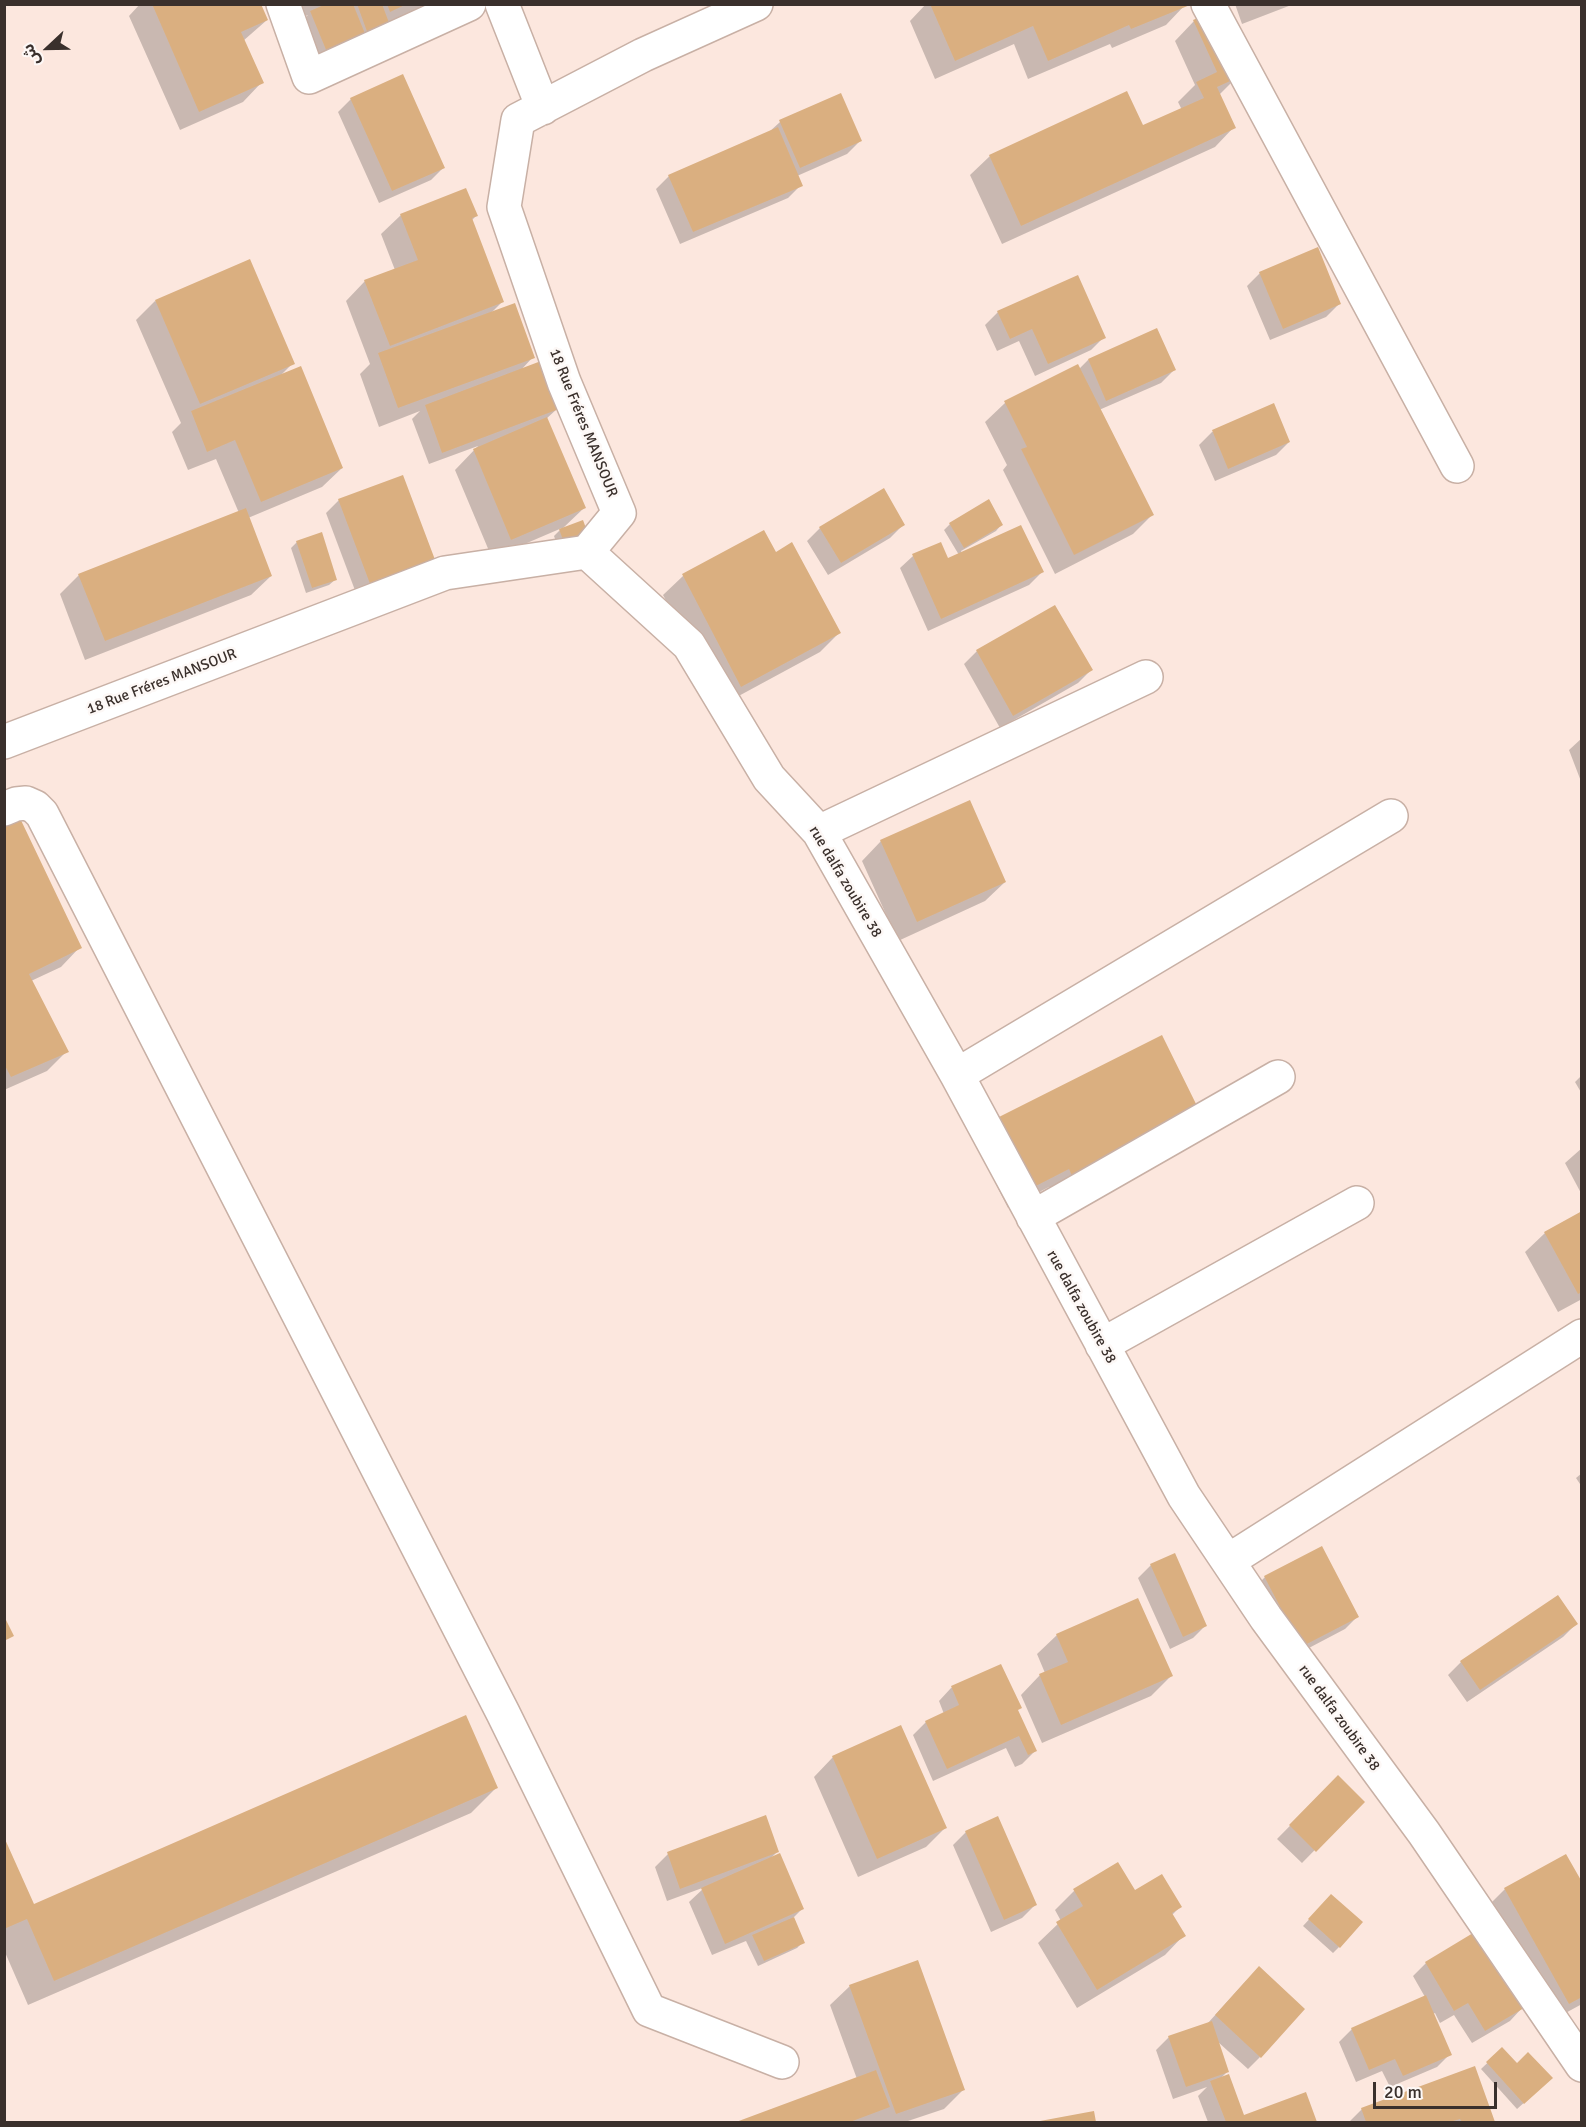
<!DOCTYPE html>
<meta charset="utf-8">
<style>
body{margin:0}
#map{position:relative;width:1586px;height:2127px;overflow:hidden;background:#fce7de;font-family:Signika,"Noto Sans Arabic",sans-serif}
canvas{display:block}
.frame{position:absolute;inset:0;border:6px solid #3a302c;pointer-events:none}
.north{position:absolute;left:18px;top:18px;width:60px;height:60px;-webkit-text-stroke:4px #fdf8f6;paint-order:stroke;rotate:248deg;font-size:16px;font-weight:700;line-height:24px;text-align:center;color:#3a302c}
.north::after{content:'';display:block;margin:auto;width:21px;height:27px;background:#3a302c;clip-path:polygon(50% 0,100% 100%,50% 72%,0 100%)}
.scale{position:absolute;left:1373px;top:2082px;width:124px;height:27px;box-sizing:border-box;border:3px solid #3a302c;border-top:0;padding-left:8px;font-size:18px;line-height:21px;white-space:nowrap;color:#3a302c;-webkit-text-stroke:4px #fdf8f6;paint-order:stroke}
</style>
<div id="map">
<canvas width="1586" height="2127"></canvas>
<div class="frame"></div>
<div class="north">ش</div>
<div class="scale">20 m</div>
</div>
<script>
const ctx = document.querySelector('canvas').getContext('2d');
ctx.lineJoin = 'round';
function fill(path, color) { ctx.fillStyle = color; ctx.fill(path, 'evenodd'); }
const shape = rows => new Path2D(rows.map(r => 'M' + r).join(''));
function trace(path, color, width, dash) { ctx.strokeStyle = color; ctx.lineWidth = width; ctx.lineCap = dash ? 'butt' : 'round'; ctx.setLineDash(dash || []); ctx.stroke(path); }
function drawText(font, color, halo, rows, align = 'center') {
  ctx.font = font + ' Signika,sans-serif'; ctx.lineWidth = 5; ctx.setLineDash([]); ctx.textBaseline = 'middle'; ctx.strokeStyle = halo; ctx.fillStyle = color; for (const [text, x, y, turn = 0] of rows) {
    ctx.save(); ctx.translate(x, y); ctx.rotate((+turn || 0) * Math.PI / 180); ctx.textAlign = isNaN(turn) ? turn : align; if (halo) ctx.strokeText(text, 0, 0); ctx.fillText(text, 0, 0); ctx.restore();
  }
}
fill(shape([
 [140,4,260,4,267,20,243,41,262,82,243,102,180,130,129,16],
 [288,4,424,4,420,9,387,23,316,68,298,25,308,15,296,20],
 [926,4,1184,4,1185,5,1166,25,1112,48,1110,44,1028,79,1014,44,935,79,910,21],
 [1235,4,1294,4,1242,24],
 [1194,21,1237,77,1219,95,1234,127,1215,147,1002,244,970,175,990,156,1142,127,1182,110,1178,102,1195,85,1175,41],
 [840,95,860,141,847,154,797,176,801,185,788,198,680,244,656,189,669,176,768,133,780,122],
 [351,99,444,167,431,180,379,203,338,112],
 [401,215,476,216,471,221,502,302,490,314,533,357,521,370,557,409,546,419,584,508,562,529,582,522,561,556,554,536,562,528,492,558,455,470,478,446,429,464,412,419,420,411,379,427,360,374,370,364,346,301,365,281,395,270,381,234],
 [1260,273,1339,304,1326,317,1270,340,1247,286],
 [155,301,293,363,280,376,342,468,322,487,248,518,271,576,251,595,85,660,60,594,79,575,239,513,216,459,188,470,172,432,181,423,136,320],
 [998,312,1104,337,1091,350,1035,376,1019,341,997,351,985,325],
 [1088,360,1174,370,1161,383,1099,410,1152,515,1133,534,1055,574,1003,470,1007,465,985,422,1005,403,1077,366,1079,369],
 [1273,405,1289,442,1276,455,1215,481,1199,445,1212,432],
 [339,500,435,564,359,601,326,513],
 [950,524,1002,524,996,531,961,551,962,553,1042,572,1029,585,928,631,900,568,913,556,947,560,959,555,944,530],
 [903,525,890,538,828,575,807,541,820,528],
 [763,532,775,554,839,633,820,652,722,705,663,595,683,576],
 [297,542,336,579,329,585,306,593,291,548],
 [1055,607,1091,670,1078,683,1000,728,964,664,977,651],
 [1582,738,1582,784,1569,750],
 [4,823,80,947,61,967,31,981,67,1051,47,1071,4,1090],
 [881,841,1005,882,985,901,898,941,862,861],
 [1582,1075,1582,1094,1575,1082],
 [1179,1131,1053,1194,1049,1187,1008,1208,974,1141],
 [1582,1148,1582,1195,1565,1163],
 [1582,1213,1582,1299,1558,1312,1525,1252,1545,1233],
 [1582,1473,1582,1487,1576,1478],
 [1321,1548,1358,1616,1345,1629,1288,1659,1252,1590,1265,1577],
 [1151,1565,1206,1625,1193,1638,1170,1649,1138,1578],
 [1576,1624,1563,1637,1467,1702,1448,1675,1461,1662],
 [1057,1635,1171,1676,1151,1696,1042,1743,1021,1695,1040,1675,1045,1673,1037,1654],
 [1000,1666,1017,1711,1035,1751,1022,1764,1015,1767,1006,1748,933,1781,913,1735,926,1722,944,1714,939,1701,951,1688],
 [833,1757,945,1828,926,1847,858,1877,814,1777],
 [1338,1777,1362,1802,1302,1863,1277,1839],
 [496,1788,471,1813,28,2005,4,1950,4,1841,33,1906],
 [966,1832,1035,1905,1022,1918,991,1932,953,1845],
 [778,1851,770,1859,802,1909,793,1918,803,1942,797,1948,758,1966,746,1941,712,1955,689,1902,705,1887,667,1901,655,1867,668,1854],
 [1582,1885,1582,2004,1549,2022,1486,1908,1505,1889],
 [1074,1891,1135,1892,1180,1907,1172,1915,1184,1935,1165,1955,1077,2008,1038,1943,1061,1921,1055,1910],
 [1325,1902,1339,1947,1333,1953,1303,1926],
 [1426,1963,1522,2008,1510,2021,1472,2043,1454,2015,1440,2023,1435,2013,1433,2014,1450,2054,1437,2067,1390,2087,1382,2071,1356,2082,1339,2042,1352,2029,1425,1997,1413,1976],
 [1246,1981,1260,2057,1248,2069,1218,2042,1227,2072,1219,2080,1243,2117,1305,2094,1316,2122,1208,2122,1198,2096,1207,2087,1173,2099,1156,2050,1169,2037,1207,2024],
 [850,1986,963,2090,944,2109,905,2122,740,2122,857,2079,830,2005],
 [1502,2049,1517,2065,1545,2084,1517,2109,1481,2069],
 [1474,2068,1494,2122,1349,2122,1362,2109],
 [1093,2113,1094,2122,1043,2122]
]), '#0003');
fill(shape([
 [152,4,261,4,268,20,241,32,264,83,199,112],
 [326,4,353,4,368,41,329,57,310,11],
 [357,4,382,4,391,28,369,37],
 [387,4,407,4,390,12],
 [930,4,1190,4,1190,5,1131,29,1129,25,1048,61,1033,26,955,61],
 [1210,13,1239,77,1217,87,1236,128,1021,226,989,155,1127,91,1143,125,1204,98,1196,82,1217,72,1193,20],
 [403,74,445,168,392,191,350,98],
 [841,93,862,141,800,168,779,120],
 [778,127,803,186,693,232,668,175],
 [466,188,478,216,472,218,504,302,390,346,364,280,418,260,400,214],
 [1318,247,1341,304,1283,329,1259,272],
 [250,259,295,364,200,404,155,300],
 [1078,275,1106,338,1048,364,1032,329,1010,339,997,311],
 [515,303,535,358,398,408,378,353],
 [1157,328,1176,370,1106,401,1088,359],
 [541,361,559,409,442,453,425,405],
 [1078,364,1154,515,1074,555,1021,449,1027,447,1004,401],
 [301,366,343,468,261,502,235,440,207,452,191,411],
 [1274,403,1290,442,1228,469,1212,430],
 [547,417,586,508,511,540,473,449],
 [403,475,437,565,372,589,338,499],
 [884,488,905,525,841,563,819,527],
 [989,499,1003,525,964,548,949,523],
 [246,508,272,576,105,641,78,574],
 [583,520,591,542,567,551,559,529],
 [1021,525,1044,572,941,619,912,554,941,542,948,558],
 [764,530,776,552,792,542,841,633,741,687,682,574],
 [322,532,337,580,312,588,296,541],
 [1055,605,1093,670,1013,716,976,650],
 [970,800,1006,882,917,922,880,840],
 [18,814,82,948,29,974,69,1052,11,1077,4,1064,4,821],
 [1162,1035,1200,1112,1072,1176,1069,1169,1028,1190,993,1120],
 [1582,1211,1582,1292,1578,1294,1544,1232],
 [1322,1546,1359,1617,1301,1647,1264,1576],
 [1175,1553,1207,1626,1183,1637,1150,1564],
 [1558,1595,1578,1624,1480,1690,1460,1661],
 [1138,1598,1173,1676,1061,1725,1039,1674,1068,1662,1056,1634],
 [4,1616,14,1636,4,1641],
 [1001,1664,1022,1708,1018,1710,1037,1751,1028,1755,1019,1736,947,1769,925,1721,959,1705,951,1686],
 [466,1715,498,1788,54,1981,27,1919,4,1929,4,1837,34,1904],
 [901,1725,947,1828,877,1859,832,1756],
 [1338,1775,1365,1802,1316,1852,1289,1825],
 [766,1815,779,1852,680,1889,667,1852],
 [998,1816,1037,1905,1004,1920,965,1831],
 [780,1853,804,1909,725,1944,701,1888],
 [1566,1854,1582,1882,1582,1997,1569,2004,1504,1888],
 [1118,1862,1135,1890,1162,1874,1182,1907,1172,1913,1186,1936,1097,1990,1056,1922,1083,1906,1073,1889],
 [1331,1894,1363,1922,1340,1948,1308,1919],
 [794,1917,805,1943,764,1961,752,1935],
 [1478,1930,1524,2008,1485,2031,1468,2003,1454,2011,1425,1962],
 [918,1960,965,2090,896,2114,849,1985],
 [1259,1966,1305,2009,1261,2058,1215,2015],
 [1426,1995,1452,2055,1403,2076,1395,2059,1369,2070,1351,2028],
 [1212,2021,1229,2072,1186,2087,1168,2036],
 [1502,2047,1517,2063,1528,2052,1553,2078,1524,2104,1486,2062],
 [1475,2066,1495,2122,1462,2122,1460,2119,1450,2122,1366,2122,1361,2108],
 [876,2070,890,2107,850,2122,736,2122],
 [1229,2074,1244,2115,1306,2092,1317,2122,1226,2122,1210,2081],
 [1094,2111,1096,2122,1040,2122,1040,2121]
]), '#daaf80');
const minor = shape([
 [283,4,309,77,469,4],
 [502,4,543,108],
 [1208,4,1457,466],
 [587,552,689,645,769,778,819,832,957,1075,1184,1496,1266,1618,1424,1833,1582,2065],
 [4,742,445,573,587,552,619,513,564,382,504,207,518,120,643,55,756,4],
 [4,809,16,804,26,803,35,807,42,814,503,1713,649,2010,782,2062],
 [819,832,1146,677],
 [957,1075,1391,816],
 [1033,1217,1278,1077],
 [1102,1345,1357,1203],
 [1228,1561,1582,1336]
]);
trace(minor, '#c8b0a5', 36);
trace(minor, '#fff', 33);
drawText('15px', '#3a302c', '#fdf8f6', [
 ["18 Rue Fréres MANSOUR",583,423,68],
 ["18 Rue Fréres MANSOUR",162,682,-21],
 ["rue dalfa zoubire 38",845,882,59],
 ["rue dalfa zoubire 38",1081,1307,61],
 ["rue dalfa zoubire 38",1339,1718,54]
]);
</script>
